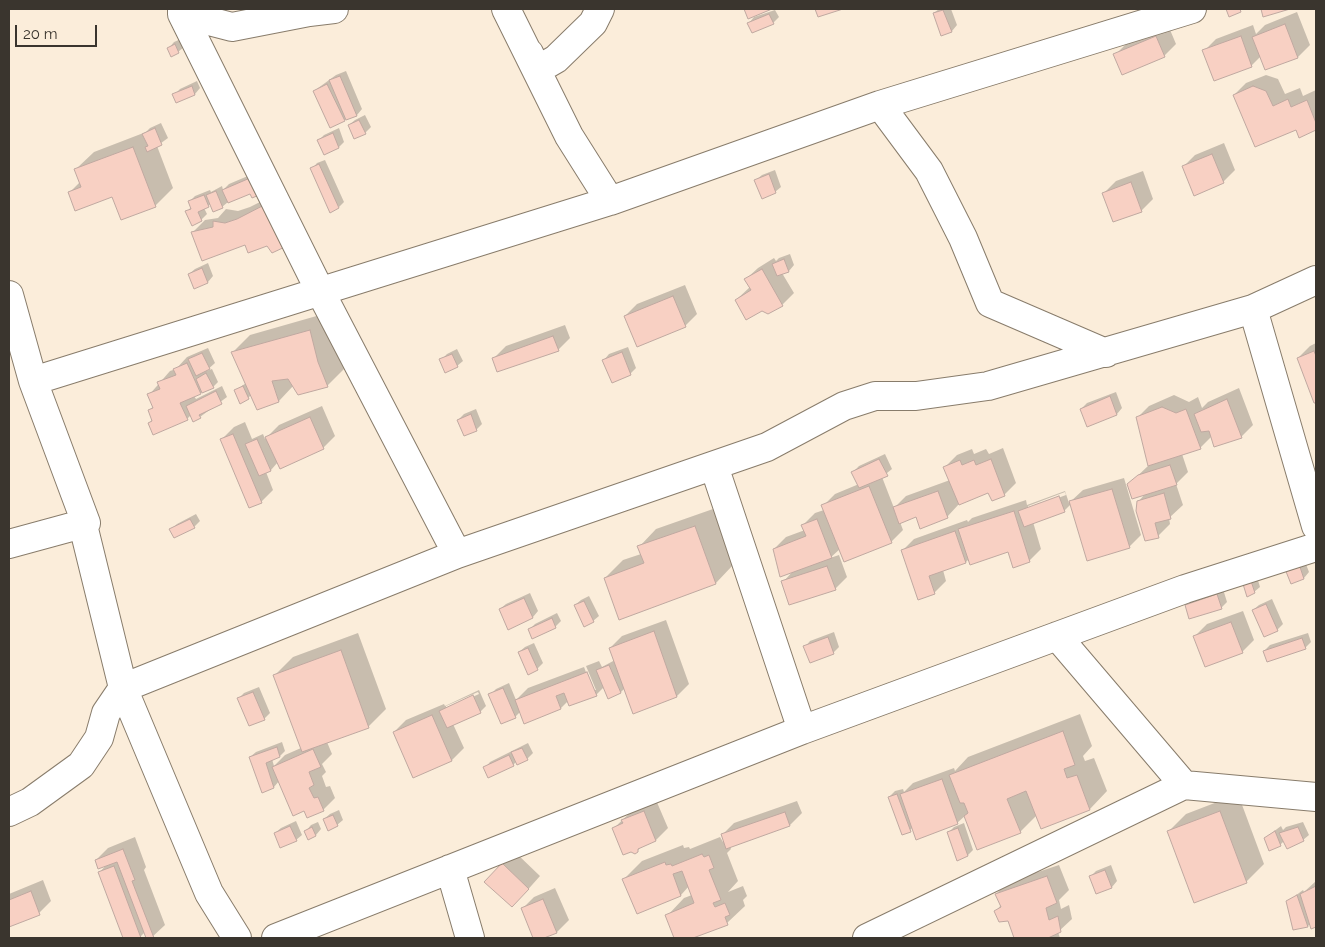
<!DOCTYPE html>
<style>
body{margin:0}
#map{position:relative;width:1325px;height:947px;overflow:hidden;background:#fbedda;font-family:Raleway,sans-serif}
canvas{display:block}
.frame{position:absolute;inset:0;border:10px solid #3a352e;pointer-events:none}
.scale{position:absolute;left:15px;top:25px;width:82px;height:22px;box-sizing:border-box;border:2px solid #3a352e;border-top:0;padding-left:6px;font-size:15px;line-height:18px;white-space:nowrap;color:#3a352e;-webkit-text-stroke:4px #fbedda;paint-order:stroke}
</style>
<div id="map">
<canvas width="1325" height="947"></canvas>
<div class="frame"></div>
<div class="scale">20 m</div>
</div>
<script>
const ctx = document.querySelector('canvas').getContext('2d');
ctx.lineJoin = 'round';
function fill(path, color) { ctx.fillStyle = color; ctx.fill(path, 'evenodd'); }
const shape = rows => new Path2D(rows.map(r => 'M' + r).join(''));
function trace(path, color, width, dash) { ctx.strokeStyle = color; ctx.lineWidth = width; ctx.lineCap = dash ? 'butt' : 'round'; ctx.setLineDash(dash || []); ctx.stroke(path); }
fill(shape([
 [939,9,951,9,957,25,952,31,942,34,934,13],
 [775,10,779,17,773,23,749,23,754,17],
 [1297,12,1310,45,1298,57,1266,69,1261,56,1252,65,1214,79,1204,51,1216,39,1253,25,1256,34,1265,25],
 [1168,25,1176,44,1164,56,1115,55,1127,43],
 [181,39,184,47,178,52,169,48,174,42],
 [346,71,362,109,357,115,344,120,314,91,336,75],
 [1266,75,1278,79,1285,94,1300,88,1303,96,1316,90,1316,129,1300,136,1297,128,1234,95,1246,83],
 [197,81,200,88,195,94,177,102,174,95,180,89],
 [365,115,371,127,365,133,349,125,355,120],
 [161,123,168,138,157,146,173,188,155,206,113,196,70,192,80,182,76,169,94,152,146,132,150,128],
 [339,128,344,142,339,147,325,154,319,140,324,135],
 [1224,143,1235,170,1223,182,1183,167,1195,155],
 [325,160,344,202,339,207,312,169,317,163],
 [262,170,251,192,228,202,222,207,211,204,204,208,207,214,201,220,187,212,191,207,189,202,195,196,210,190,211,192,222,186,223,190,229,184],
 [775,170,781,187,775,192,756,180,762,175],
 [1143,171,1153,199,1141,211,1104,193,1116,181],
 [282,191,268,244,245,243,193,232,205,220,218,218,226,209,238,211,250,207],
 [790,254,794,265,789,271,782,273,794,293,782,305,736,300,750,287,746,279,758,268,774,258,776,261,779,258],
 [208,263,213,276,208,282,194,287,189,274,195,269],
 [685,285,697,314,685,326,625,316,637,304],
 [327,313,345,368,327,386,294,385,279,401,258,408,251,395,248,398,235,391,246,383,232,353,250,335],
 [565,325,570,338,558,350,494,358,506,346],
 [1316,343,1316,401,1315,402,1298,358,1310,346],
 [628,347,636,368,630,374,604,360,609,354],
 [208,348,215,363,206,371,212,369,218,382,213,387,194,396,196,399,222,386,227,397,200,417,191,415,187,419,149,423,153,419,149,410,154,406,149,395,170,371,176,369,187,357],
 [457,349,463,361,457,366,441,360,447,354],
 [1239,388,1253,425,1241,437,1212,436,1201,447,1182,454,1188,472,1176,484,1183,505,1169,518,1170,524,1158,536,1138,502,1145,494,1129,484,1149,465,1137,418,1149,406,1174,395,1189,402,1198,397,1202,408,1208,402],
 [1116,392,1122,408,1117,414,1088,425,1081,409,1087,403],
 [322,406,335,436,323,448,280,467,278,462,271,470,266,472,273,490,261,502,222,439,234,427,245,422,252,439,263,434,265,439,279,425],
 [476,409,482,424,476,430,458,420,464,414],
 [1003,448,1016,483,1004,495,989,492,959,504,947,517,917,515,900,522,903,530,891,542,840,549,830,558,839,555,847,577,835,589,783,582,794,570,774,549,786,537,805,530,803,525,815,513,824,510,823,506,835,494,859,484,853,472,859,466,885,454,892,469,882,477,894,508,906,496,950,480,945,467,957,455,972,449,974,454,986,449,989,454],
 [1124,478,1141,535,1129,547,1071,504,1064,511,1033,522,1041,549,1029,561,1009,550,969,559,966,562,943,570,946,581,934,593,902,551,914,539,967,520,968,522,972,518,1026,500,1027,505,1065,491,1069,503,1083,490],
 [1065,492,1066,495,1028,509,1028,506],
 [713,509,733,565,716,583,605,578,623,560,641,554,639,547,656,529],
 [196,514,200,521,194,527,171,529,177,524],
 [1304,559,1309,572,1304,578,1292,582,1293,564],
 [1257,577,1260,587,1254,592,1244,585],
 [1223,589,1227,602,1221,608,1186,605,1192,599],
 [530,593,538,611,533,617,508,628,500,609,506,604],
 [589,596,599,616,593,621,575,605,581,600],
 [1272,599,1283,624,1277,630,1253,610,1259,605],
 [1243,611,1254,640,1242,652,1195,636,1207,624],
 [557,613,561,621,555,627,530,629,535,624],
 [666,620,689,684,677,696,634,712,625,688,621,692,604,687,596,695,568,701,561,708,521,711,515,717,490,695,496,689,509,683,516,700,528,688,584,667,593,690,596,690,586,666,599,661,602,667,615,660,610,648,622,636],
 [834,632,839,647,834,652,810,661,805,647,810,641],
 [358,633,386,709,368,727,327,742,332,754,322,764,326,772,322,776,326,787,330,786,335,798,323,810,304,809,279,781,274,787,263,792,250,757,256,752,282,742,285,751,280,756,272,759,274,766,285,755,301,748,275,675,293,657],
 [1308,633,1311,642,1305,648,1264,651,1270,645],
 [534,643,543,663,537,669,519,652,525,647],
 [259,687,270,713,264,719,239,698,244,693],
 [479,690,486,706,480,712,453,724,464,748,452,760,413,777,394,732,406,720,444,704,445,706],
 [478,692,479,694,446,709,446,706],
 [1080,714,1092,746,1083,756,1085,761,1094,758,1107,791,1090,809,1041,828,1037,815,1020,832,966,815,957,823,913,827,910,830,889,797,895,791,903,789,904,792,913,783,954,768,955,771,968,757],
 [528,743,533,753,527,759,517,761,513,765,485,768,490,762],
 [1238,794,1264,864,1246,882,1168,832,1186,814],
 [656,800,668,828,656,840,642,846,637,851,613,829,635,808],
 [797,801,802,813,790,825,730,846,731,849,727,853,738,881,728,892,743,886,747,896,743,900,745,906,727,923,690,938,676,938,667,916,684,898,692,895,689,886,681,895,624,879,642,861,683,845,684,848,689,847,690,849,720,837,723,842,725,841,722,835,734,823],
 [339,810,343,820,337,825,324,819,330,814],
 [296,821,302,835,296,840,275,833,281,828],
 [318,822,321,829,316,835,309,838,306,831,311,825],
 [1303,822,1309,835,1303,840,1284,841,1280,845,1265,838,1281,826,1283,830,1286,827],
 [964,823,973,850,968,855,948,833,954,827],
 [135,837,146,867,144,870,165,925,151,938,148,938,145,932,139,938,124,938,99,873,107,864,96,860,108,848],
 [515,852,540,876,524,894,503,864],
 [1059,865,1069,890,1059,900,1061,909,1069,905,1072,919,1058,932,1060,938,1014,938,1009,920,996,911,1001,905,996,894,1008,882],
 [1111,865,1117,881,1112,887,1097,893,1090,877,1096,871],
 [43,880,51,901,39,913,9,926,9,894],
 [1316,881,1316,926,1312,928,1311,923,1308,926,1287,902,1303,890,1304,892],
 [555,888,569,920,557,932,540,938,535,938,522,909,534,897]
]), '#0003');
const building = shape([
 [744,9,772,9,748,19,744,9],
 [815,9,843,9,818,17,815,9],
 [1226,9,1240,9,1241,12,1229,17,1226,9],
 [1261,9,1290,9,1263,17,1261,9],
 [943,10,952,32,941,36,933,13,943,10],
 [769,14,774,24,752,33,747,23,769,14],
 [1285,24,1298,58,1265,70,1252,37,1285,24],
 [1156,36,1165,57,1122,75,1113,54,1156,36],
 [1241,36,1252,67,1214,81,1202,50,1241,36],
 [175,44,179,53,171,57,167,48,175,44],
 [340,76,357,116,346,120,329,80,340,76],
 [327,84,345,121,330,128,313,91,327,84],
 [192,86,195,95,176,103,172,94,192,86],
 [1253,86,1266,91,1273,106,1288,99,1291,107,1307,100,1316,123,1316,130,1299,138,1296,130,1255,147,1233,95,1253,86],
 [359,120,366,134,354,139,348,125,359,120],
 [155,128,162,145,147,152,145,147,148,146,142,134,155,128],
 [333,133,339,148,324,155,317,140,333,133],
 [133,147,156,207,121,220,112,197,75,211,68,192,81,187,74,169,133,147],
 [1212,154,1224,183,1194,196,1182,166,1212,154],
 [319,164,339,208,330,213,310,168,319,164],
 [769,174,776,193,762,199,754,180,769,174],
 [257,175,264,193,252,198,250,194,228,203,222,190,257,175],
 [1131,182,1142,212,1113,222,1102,193,1131,182],
 [216,191,223,208,213,212,206,195,216,191],
 [204,195,209,207,198,212,202,221,192,226,185,211,191,209,188,201,204,195],
 [270,202,289,245,272,253,267,246,248,253,245,245,202,261,191,232,213,227,213,221,225,223,237,219,270,202],
 [784,259,789,272,777,276,772,264,784,259],
 [202,268,208,283,194,289,188,274,202,268],
 [762,269,783,306,768,314,762,311,746,320,735,300,751,290,744,279,762,269],
 [673,296,686,327,637,347,624,316,673,296],
 [310,330,318,362,328,387,298,395,288,379,272,381,279,402,257,410,231,352,310,330],
 [553,336,559,351,497,372,492,358,553,336],
 [1314,351,1316,356,1316,403,1314,403,1297,358,1314,351],
 [622,352,631,375,612,383,602,360,622,352],
 [202,353,210,369,196,376,188,359,202,353],
 [452,354,458,367,445,373,439,359,452,354],
 [187,363,201,394,180,403,188,420,153,435,148,423,152,421,148,410,153,408,147,394,160,389,157,382,176,375,173,369,187,363],
 [206,373,214,388,202,393,196,379,206,373],
 [243,386,249,399,240,404,234,390,243,386],
 [216,391,222,404,199,415,201,418,193,422,186,406,216,391],
 [1110,396,1117,415,1087,427,1080,409,1110,396],
 [1227,399,1242,438,1214,447,1209,431,1201,432,1194,414,1227,399],
 [1162,407,1176,413,1186,409,1201,449,1148,466,1136,417,1162,407],
 [471,414,477,431,464,436,457,420,471,414],
 [310,417,324,449,280,469,265,437,310,417],
 [233,434,262,503,249,508,220,439,233,434],
 [257,439,271,471,259,476,245,444,257,439],
 [879,459,888,476,859,488,851,472,879,459],
 [991,459,1005,496,992,501,988,493,959,505,943,467,960,460,962,465,974,460,976,465,991,459],
 [1170,465,1177,485,1132,499,1127,484,1138,475,1170,465],
 [869,486,892,543,844,562,821,505,869,486],
 [1112,489,1130,548,1087,561,1069,501,1112,489],
 [938,491,948,518,920,529,916,517,899,524,893,507,938,491],
 [1164,493,1171,519,1155,523,1159,538,1145,541,1136,511,1137,501,1164,493],
 [1059,496,1065,512,1024,527,1018,511,1059,496],
 [1014,511,1030,562,1013,568,1008,552,970,565,958,529,1014,511],
 [190,519,195,528,174,538,169,529,190,519],
 [817,519,832,558,780,577,773,549,806,536,801,525,817,519],
 [695,526,716,584,619,620,604,578,644,563,637,546,695,526],
 [955,531,966,563,929,576,935,594,918,600,901,550,955,531],
 [1299,564,1304,579,1291,584,1285,569,1299,564],
 [827,566,836,590,789,605,781,581,827,566],
 [1251,581,1255,593,1247,597,1243,584,1251,581],
 [1217,594,1222,609,1189,619,1185,605,1217,594],
 [524,598,533,618,508,630,499,609,524,598],
 [584,601,594,622,584,627,574,605,584,601],
 [1266,604,1278,631,1264,637,1252,610,1266,604],
 [552,618,556,628,532,639,528,629,552,618],
 [1231,622,1243,653,1205,667,1193,636,1231,622],
 [654,631,677,697,633,714,609,648,654,631],
 [828,637,834,654,810,663,803,646,828,637],
 [1302,638,1306,649,1267,662,1263,651,1302,638],
 [528,648,538,670,528,675,518,652,528,648],
 [341,650,369,728,302,752,273,675,341,650],
 [609,665,621,693,608,699,596,670,609,665],
 [587,672,597,696,569,706,564,693,556,696,561,709,524,724,515,700,587,672],
 [503,688,516,718,501,724,488,694,503,688],
 [253,692,265,720,249,726,237,698,253,692],
 [473,695,481,713,447,728,439,711,473,695],
 [432,715,452,761,413,778,393,732,432,715],
 [1063,731,1075,765,1064,769,1067,778,1077,775,1090,810,1041,829,1026,791,1007,799,1021,833,977,850,964,816,968,813,964,803,960,803,949,775,1063,731],
 [277,747,280,757,266,763,274,788,262,793,249,757,277,747],
 [522,748,528,760,517,765,511,752,522,748],
 [313,749,321,767,309,772,314,785,309,788,314,798,318,797,324,811,307,818,304,811,293,816,272,767,313,749],
 [509,755,514,766,488,778,483,767,509,755],
 [942,779,958,824,916,840,900,794,942,779],
 [897,794,911,832,902,835,888,797,897,794],
 [644,811,656,841,638,849,638,852,635,854,631,852,623,855,612,828,623,823,621,820,644,811],
 [1220,811,1247,883,1194,903,1167,831,1220,811],
 [785,812,790,826,726,849,721,834,785,812],
 [333,815,338,826,328,831,323,819,333,815],
 [290,826,297,841,280,848,274,833,290,826],
 [312,827,316,836,308,840,304,831,312,827],
 [1298,827,1304,841,1287,849,1279,833,1298,827],
 [958,828,968,856,957,861,947,832,958,828],
 [1275,831,1281,846,1269,851,1264,838,1275,831],
 [123,849,135,880,132,881,154,938,146,938,117,862,98,869,95,860,123,849],
 [702,854,704,857,709,855,714,868,709,870,721,900,713,903,715,907,725,903,730,915,725,917,728,925,693,938,674,938,665,915,694,903,682,871,673,874,681,896,637,914,622,879,665,862,666,865,671,864,672,866,702,854],
 [502,863,529,889,512,907,484,882,502,863],
 [114,866,141,938,123,938,98,872,114,866],
 [1105,870,1112,888,1096,894,1089,876,1105,870],
 [1047,876,1057,903,1046,908,1049,920,1058,916,1061,932,1048,938,1014,938,1008,921,999,922,994,911,1001,907,995,894,1047,876],
 [1316,886,1316,927,1311,929,1300,894,1316,886],
 [31,891,40,915,9,927,9,900,31,891],
 [1297,895,1308,927,1293,930,1286,901,1297,895],
 [543,899,557,933,544,938,533,938,521,908,543,899]
]);
fill(building, '#f8d0c3');
trace(building, '#bfa8a0', 1);
const minor = shape([
 [182,9,182,14,320,291,457,554],
 [506,9,569,136,610,201],
 [182,14,232,27,309,12,334,9],
 [529,53,537,70,556,59,593,23,600,9],
 [880,105,929,171,963,238,990,303,1106,353],
 [9,295,33,381,86,523,83,525,123,688,209,893,237,938],
 [1253,309,1316,526],
 [33,381,610,201,880,105,1192,9],
 [714,466,802,730],
 [9,544,86,523],
 [1057,636,1184,785],
 [9,812,30,802,81,765,99,738,106,713,123,688,457,554,767,447,844,406,875,396,916,396,988,386,1253,309,1316,280],
 [450,869,470,938],
 [276,938,802,730,1185,589,1316,547],
 [867,938,1184,785,1316,797]
]);
trace(minor, '#887c6b', 30);
trace(minor, '#fff', 28);
</script>
